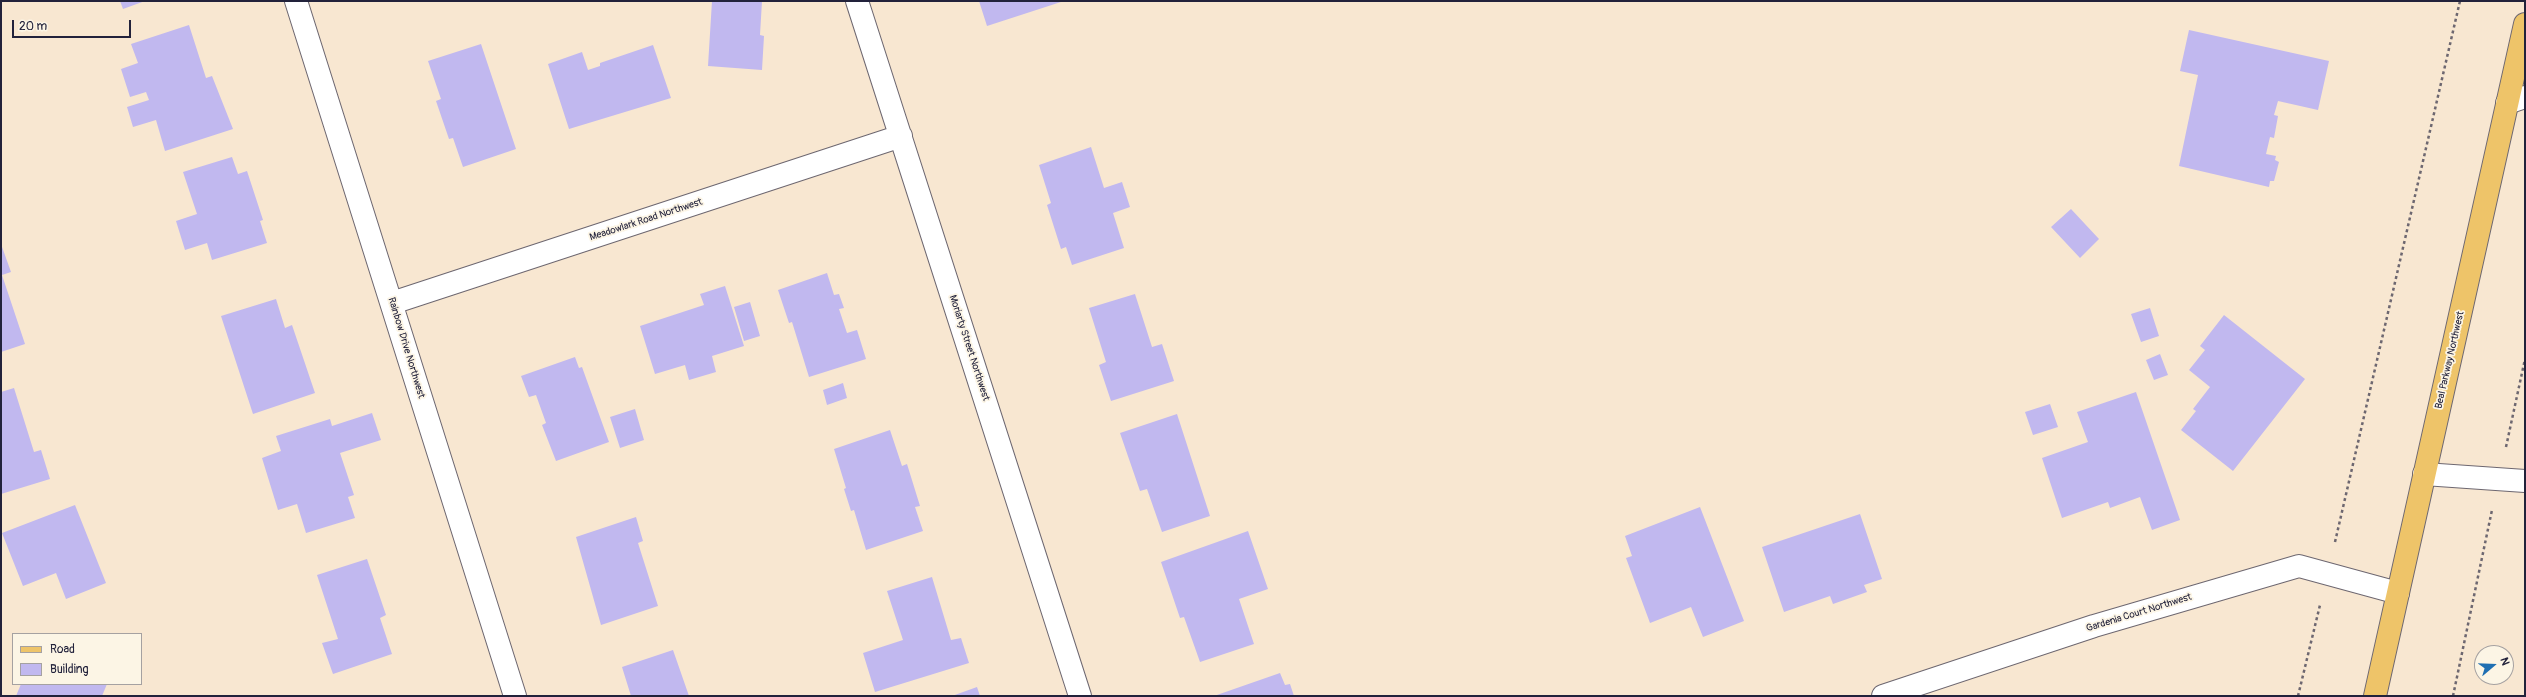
<!DOCTYPE html>
<style>
body{margin:0}
#map{position:relative;width:2526px;height:697px;overflow:hidden;background:#f8e7d1;font-family:Pangolin,sans-serif}
canvas{display:block}
.frame{position:absolute;inset:0;border:2px solid #22223b;pointer-events:none}
.legend{position:absolute;left:12px;top:633px;width:130px;height:52px;box-sizing:border-box;background:#fcf5e5;border:1px solid #a5a1a1;margin:0;padding:5px 7px;list-style:none;font-size:12px;color:#22223b}
.legend li{display:flex;align-items:center;gap:8px;height:20px}
.legend b{width:20px;border:1px solid #a5a1a1}
.north{position:absolute;left:2474px;top:645px;width:40px;height:40px;box-sizing:border-box;background:#fcf5e5;border:1px solid #a5a1a1;border-radius:50%;rotate:71deg;font-size:11px;font-weight:700;line-height:16px;text-align:center;color:#22223b}
.north::after{content:'';display:block;margin:auto;width:14px;height:18px;background:#1f6fb2;clip-path:polygon(50% 0,100% 100%,50% 72%,0 100%)}
.scale{position:absolute;left:12px;top:20px;width:119px;height:18px;box-sizing:border-box;border:2px solid #22223b;border-top:0;padding-left:5px;font-size:12px;line-height:14px;white-space:nowrap;color:#22223b;-webkit-text-stroke:3px #fcf5e5;paint-order:stroke}
</style>
<div id="map">
<canvas width="2526" height="697"></canvas>
<div class="frame"></div>
<ul class="legend">
<li><b style="height:5px;background:#eec469"></b>Road</li>
<li><b style="height:11px;background:#c1b8ef"></b>Building</li>
</ul>
<div class="north">N</div>
<div class="scale">20 m</div>
</div>
<script>
const ctx = document.querySelector('canvas').getContext('2d');
ctx.lineJoin = 'round';
function fill(path, color) { ctx.fillStyle = color; ctx.fill(path, 'evenodd'); }
const shape = rows => new Path2D(rows.map(r => 'M' + r).join(''));
function trace(path, color, width, dash) { ctx.strokeStyle = color; ctx.lineWidth = width; ctx.lineCap = dash ? 'butt' : 'round'; ctx.setLineDash(dash || []); ctx.stroke(path); }
function drawText(font, color, halo, rows, align = 'center') {
  ctx.font = font + ' Pangolin,sans-serif'; ctx.lineWidth = 3.5; ctx.setLineDash([]); ctx.textBaseline = 'middle'; ctx.strokeStyle = halo; ctx.fillStyle = color; for (const [text, x, y, turn = 0] of rows) {
    ctx.save(); ctx.translate(x, y); ctx.rotate((+turn || 0) * Math.PI / 180); ctx.textAlign = isNaN(turn) ? turn : align; if (halo) ctx.strokeText(text, 0, 0); ctx.fillText(text, 0, 0); ctx.restore();
  }
}
fill(shape([
 [120,1,145,1,123,9],
 [712,1,762,1,760,35,764,36,762,70,708,66],
 [979,1,1064,1,987,26],
 [189,25,206,78,212,76,233,129,165,151,156,120,133,127,127,107,149,100,146,92,130,97,121,69,138,63,131,44],
 [2189,30,2329,61,2318,110,2278,101,2274,115,2278,116,2274,138,2270,137,2266,154,2276,156,2275,160,2279,162,2274,181,2270,181,2269,187,2179,166,2198,75,2180,71],
 [481,44,516,149,463,167,453,138,449,139,436,101,441,99,428,61],
 [653,45,671,98,569,129,548,64,582,52,588,70,600,66,600,63],
 [1091,147,1104,188,1122,182,1130,207,1113,213,1124,248,1072,265,1066,247,1061,249,1047,205,1051,203,1039,165],
 [232,157,238,174,247,171,263,220,260,221,267,243,212,260,207,243,185,250,176,221,197,214,183,172],
 [2071,209,2099,239,2080,258,2051,227],
 [1,244,11,272,2,275,25,344,1,352],
 [827,273,834,295,839,294,844,308,839,309,847,333,857,330,866,359,809,377,792,322,789,323,778,290],
 [725,286,744,346,712,356,716,372,689,380,685,365,655,374,640,326,704,305,700,294],
 [1135,294,1152,347,1162,344,1174,381,1111,401,1099,365,1106,362,1089,308],
 [276,299,285,328,292,325,315,393,253,414,221,316],
 [750,302,760,336,744,341,734,307],
 [2150,308,2159,336,2141,342,2131,314],
 [2224,315,2305,379,2233,471,2181,430,2196,411,2193,409,2210,387,2189,370,2205,350,2200,346],
 [2160,354,2168,375,2154,380,2146,360],
 [575,357,579,368,582,367,609,442,556,461,542,425,546,423,536,395,529,397,521,376],
 [843,383,847,398,827,405,823,390],
 [14,388,34,452,41,450,50,479,1,494,1,392],
 [2136,392,2180,520,2152,530,2140,497,2110,508,2108,502,2062,518,2042,458,2088,442,2077,412],
 [2050,404,2058,427,2033,435,2025,412],
 [635,409,644,440,620,448,610,417],
 [372,413,381,440,340,453,354,495,348,497,355,518,306,533,297,504,278,510,262,458,281,451,276,436,330,419,332,426],
 [1177,414,1210,516,1162,532,1147,489,1140,491,1120,433],
 [890,430,902,466,907,464,920,506,915,507,923,531,866,550,854,510,851,511,844,489,846,488,834,449],
 [75,505,106,583,66,599,56,573,23,586,2,533],
 [1700,507,1744,621,1703,637,1691,607,1650,623,1626,558,1632,556,1625,536],
 [1860,514,1882,579,1864,585,1867,592,1833,604,1830,596,1784,612,1762,547],
 [636,517,643,541,638,543,658,606,601,625,576,537],
 [1248,531,1268,589,1239,599,1254,644,1200,662,1184,617,1180,618,1161,562],
 [367,559,386,615,380,618,392,654,333,674,322,643,338,639,317,575],
 [932,577,951,640,961,638,969,663,875,692,863,653,903,640,887,591],
 [673,650,689,696,631,696,622,667],
 [1280,673,1285,685,1290,684,1294,696,1214,696],
 [21,684,107,684,102,696,16,696],
 [977,687,980,696,952,696]
]), '#c1b8ef');
const minor = shape([
 [296,1,515,696],
 [857,1,1080,696],
 [2507,103,2525,97],
 [392,303,901,136],
 [2424,474,2525,481],
 [1883,696,2094,626,2299,566,2398,593]
]);
const major = shape([
 [2375,696,2525,24]
]);
trace(minor, '#6d6770', 24);
trace(major, '#6d6770', 24);
trace(shape([
 [2506,447,2525,359],
 [2335,542,2460,1],
 [2298,696,2320,605],
 [2453,696,2492,510]
]), '#6d6770', 2.5, [3, 3]);
trace(minor, '#fff', 22);
trace(major, '#eec469', 22);
drawText('10px', '#22223b', '#fcf5e5', [
 ["Meadowlark Road Northwest",646,220,-18],
 ["Rainbow Drive Northwest",406,348,73],
 ["Moriarty Street Northwest",969,348,72],
 ["Beal Parkway Northwest",2450,360,-77],
 ["Gardenia Court Northwest",2139,613,-17]
]);
</script>
